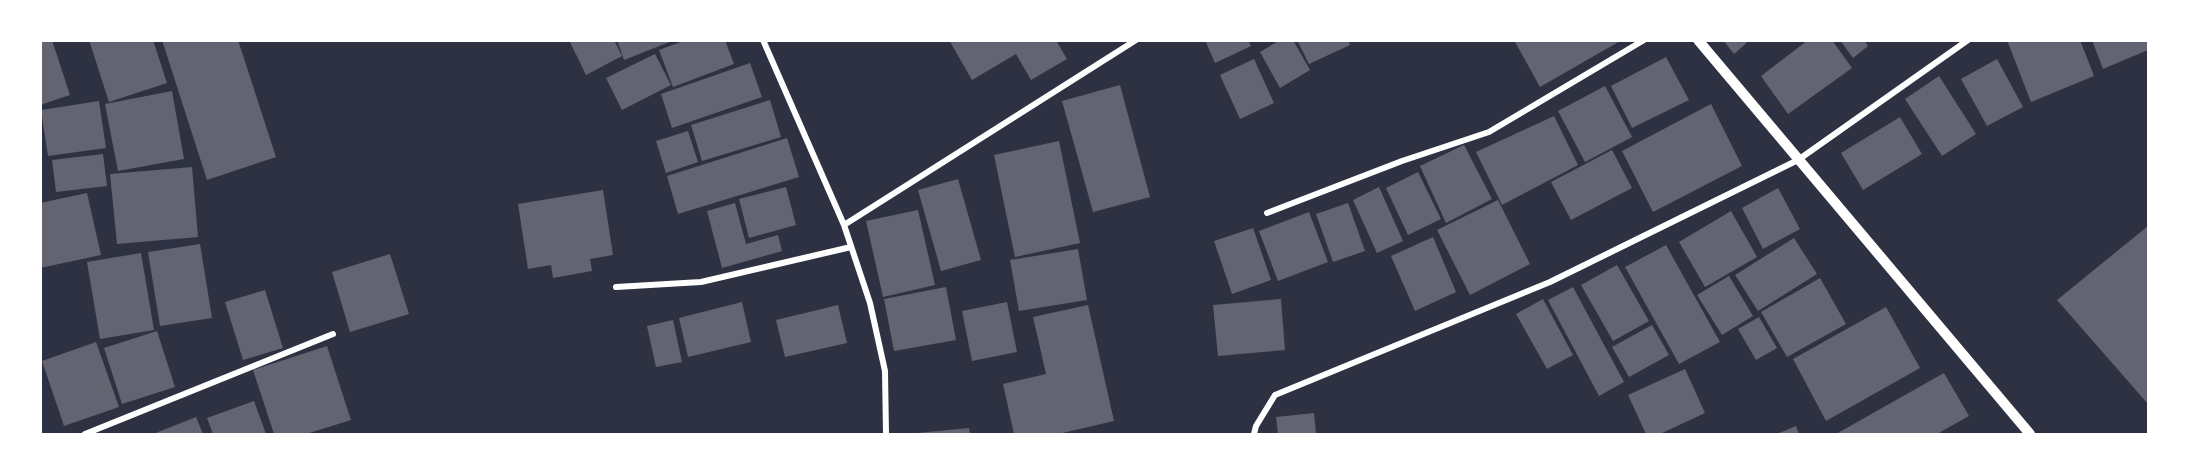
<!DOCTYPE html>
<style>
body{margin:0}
#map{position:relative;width:2189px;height:475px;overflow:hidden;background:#2d3142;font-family:"Exo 2",sans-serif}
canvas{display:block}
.frame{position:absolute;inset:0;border:42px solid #fff;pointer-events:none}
</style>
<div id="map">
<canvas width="2189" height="475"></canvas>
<div class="frame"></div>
</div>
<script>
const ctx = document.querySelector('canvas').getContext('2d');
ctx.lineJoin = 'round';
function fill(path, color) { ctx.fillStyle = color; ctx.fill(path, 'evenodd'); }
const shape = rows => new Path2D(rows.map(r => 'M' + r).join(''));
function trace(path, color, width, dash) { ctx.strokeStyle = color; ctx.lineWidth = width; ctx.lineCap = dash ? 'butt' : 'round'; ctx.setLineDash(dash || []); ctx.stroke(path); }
fill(shape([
 [40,40,52,40,70,95,40,105],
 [89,40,153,40,167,83,109,102],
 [162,40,238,40,276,157,207,180],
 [569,40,614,40,622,56,586,75],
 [617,40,672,40,672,41,624,60],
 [686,40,725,40,734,64,673,87,659,50],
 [949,40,1056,40,1067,59,1031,80,1016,54,972,80],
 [1205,40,1248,40,1251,46,1215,63],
 [1280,40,1293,40,1310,70,1280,88,1260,52],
 [1297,40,1348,40,1350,45,1309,64],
 [1514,40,1622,40,1540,87],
 [1723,40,1750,40,1734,54],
 [1808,40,1832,40,1852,68,1788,114,1761,76],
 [1840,40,1864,40,1868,46,1853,58],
 [2007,40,2080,40,2094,76,2031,102],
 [2092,40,2148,40,2148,50,2103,69],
 [655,54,671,85,622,110,606,78],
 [1666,57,1689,100,1632,128,1611,86],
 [1254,59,1274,103,1240,119,1220,75],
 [1997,59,2023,107,1987,126,1961,79],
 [750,63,762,97,672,128,661,94],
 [1939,76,1976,134,1942,156,1905,99],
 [1120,85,1150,197,1093,212,1062,101],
 [1605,86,1632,137,1585,162,1558,111],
 [172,91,184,159,118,171,105,104],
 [770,100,781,137,702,161,691,125],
 [99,101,106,148,48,156,41,110],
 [1711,104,1742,166,1653,212,1622,151],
 [1554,116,1578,165,1502,205,1476,152],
 [1900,117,1922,154,1863,190,1841,153],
 [688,131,698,162,666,173,656,141],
 [787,138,799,177,678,214,667,176],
 [1059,141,1080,243,1015,257,994,155],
 [1464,145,1492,199,1446,223,1420,166],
 [1612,150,1632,188,1571,220,1551,182],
 [103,154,107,186,56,192,52,160],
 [192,167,198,237,117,244,110,174],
 [1418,172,1441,219,1408,235,1386,188],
 [958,179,981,260,941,271,918,190],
 [786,187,796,225,749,238,739,199],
 [1379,187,1403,241,1377,253,1353,200],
 [1778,188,1800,229,1763,249,1742,208],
 [603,190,613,255,590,259,592,271,553,278,551,265,528,269,518,204],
 [87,193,101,255,40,268,40,203],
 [1498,200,1530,264,1470,295,1437,230],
 [735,203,746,244,778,235,782,251,722,268,707,211],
 [1348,203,1365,251,1333,262,1316,214],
 [918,210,935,285,883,297,866,221],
 [1731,211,1757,257,1705,287,1679,242],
 [1309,212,1328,262,1278,281,1259,231],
 [2148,226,2148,404,2057,300],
 [1253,228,1271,280,1232,294,1214,241],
 [1433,237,1456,292,1415,311,1391,256],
 [1794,238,1817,274,1758,311,1735,275],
 [200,244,212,318,160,326,148,252],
 [1666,245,1720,342,1679,364,1625,267],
 [1078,249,1087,300,1019,311,1010,260],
 [141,253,154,330,100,339,87,262],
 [390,254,409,314,350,332,332,272],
 [1617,265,1649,321,1613,341,1581,285],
 [1729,276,1753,316,1722,335,1697,295],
 [1820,278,1846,324,1787,357,1761,312],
 [946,287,956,340,894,351,884,299],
 [1573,287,1624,382,1599,396,1548,300],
 [265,290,283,348,243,360,225,302],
 [1281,299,1285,350,1218,356,1213,305],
 [1543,299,1573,355,1547,369,1516,314],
 [742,302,751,342,688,357,679,318],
 [1007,302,1017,352,972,361,962,311],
 [838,305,847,343,785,357,776,320],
 [1088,305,1114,421,1058,434,1014,434,1003,384,1046,374,1033,317],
 [1886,307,1920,368,1826,421,1793,359],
 [1759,317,1777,348,1756,360,1738,329],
 [673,320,682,362,656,367,647,326],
 [1652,325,1669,355,1629,377,1612,347],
 [157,331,175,387,122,404,104,348],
 [96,342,119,407,64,426,42,361],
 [327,346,351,420,306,434,274,434,253,370],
 [1685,369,1705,413,1660,434,1646,434,1628,395],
 [1944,373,1969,416,1937,434,1836,434],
 [254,401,266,434,213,434,207,418],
 [1314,413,1316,434,1278,434,1276,417],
 [196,417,203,434,153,434],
 [1796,426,1799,434,1777,434],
 [969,428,970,434,917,434,917,433]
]), '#626471');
trace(shape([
 [763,40,844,225,1136,40],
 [1267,213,1402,161,1489,132,1644,40],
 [844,225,870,303,885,371,886,434],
 [616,287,701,282,851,247],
 [85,434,333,334],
 [1254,434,1256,426,1275,395,1550,282,1798,160,1968,40]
]), '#fff', 6);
trace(shape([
 [1698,40,2030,434]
]), '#fff', 10);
</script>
